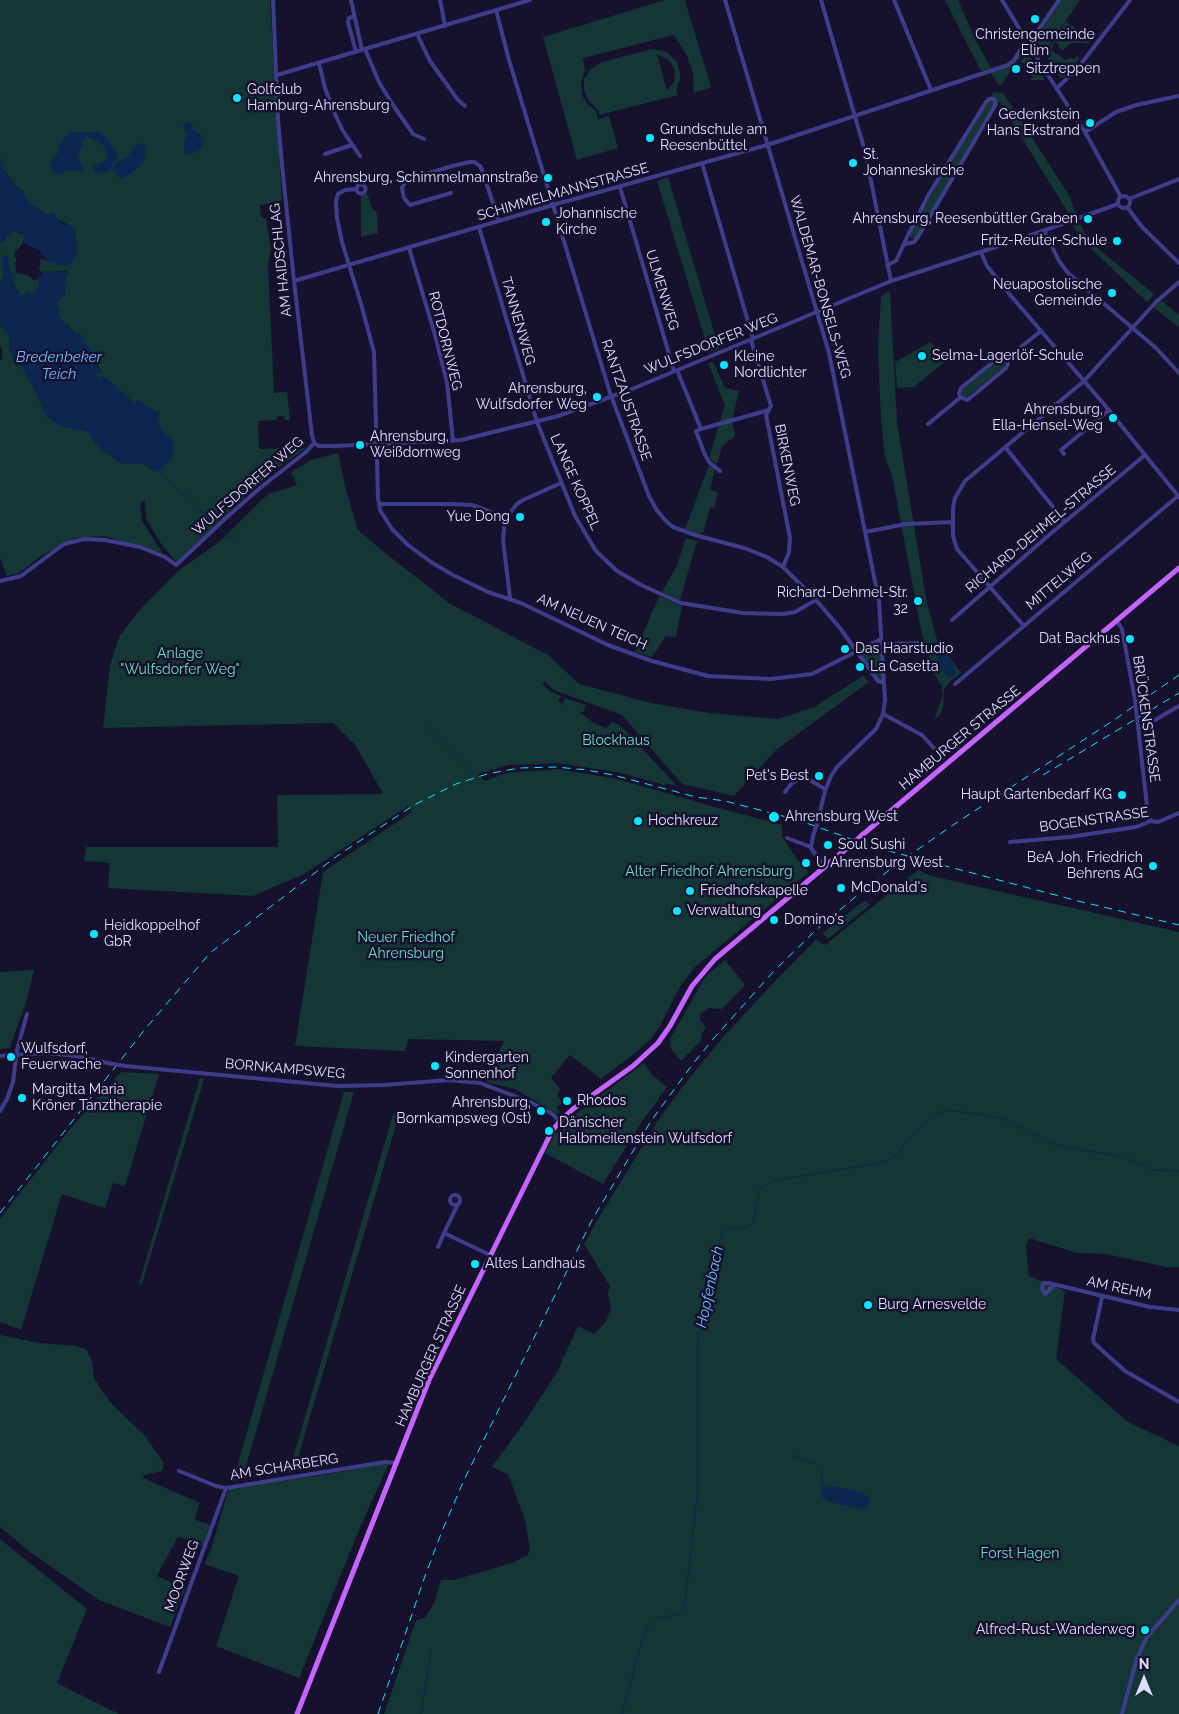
<!DOCTYPE html>
<meta charset="utf-8">
<style>
body{margin:0}
#map{position:relative;width:1179px;height:1714px;overflow:hidden;background:#16112d;font-family:Raleway,sans-serif}
canvas{display:block}
.north{position:absolute;left:1119px;top:1654px;width:50px;height:50px;-webkit-text-stroke:4px #16112d;paint-order:stroke;rotate:0deg;font-size:14px;font-weight:700;line-height:20px;text-align:center;color:#e1ddff}
.north::after{content:'';display:block;margin:auto;width:18px;height:22px;background:#e1ddff;clip-path:polygon(50% 0,100% 100%,50% 72%,0 100%)}
</style>
<div id="map">
<canvas width="1179" height="1714"></canvas>
<div class="north">N</div>
</div>
<script>
const ctx = document.querySelector('canvas').getContext('2d');
ctx.lineJoin = 'round';
function fill(path, color) { ctx.fillStyle = color; ctx.fill(path, 'evenodd'); }
const shape = rows => new Path2D(rows.map(r => 'M' + r).join(''));
function trace(path, color, width, dash) { ctx.strokeStyle = color; ctx.lineWidth = width; ctx.lineCap = dash ? 'butt' : 'round'; ctx.setLineDash(dash || []); ctx.stroke(path); }
function drawText(font, color, halo, rows, align = 'center') {
  ctx.font = font + ' Raleway,sans-serif'; ctx.lineWidth = 5; ctx.setLineDash([]); ctx.textBaseline = 'middle'; ctx.strokeStyle = halo; ctx.fillStyle = color; for (const [text, x, y, turn = 0] of rows) {
    ctx.save(); ctx.translate(x, y); ctx.rotate((+turn || 0) * Math.PI / 180); ctx.textAlign = isNaN(turn) ? turn : align; if (halo) ctx.strokeText(text, 0, 0); ctx.fillText(text, 0, 0); ctx.restore();
  }
}
fill(shape([
 [0,0,270,0,282,202,260,205,261,217,266,219,271,249,268,265,274,393,287,392,290,420,285,420,284,416,277,416,277,420,258,421,259,449,306,448,267,476,176,562,160,542,146,519,145,500,140,504,142,521,163,554,104,536,75,538,41,556,19,573,7,576,0,558,0,360,2,359,2,349,0,346,0,324,9,336,9,346,15,364,21,365,37,394,46,416,87,431,101,450,111,455,117,462,126,464,139,463,146,465,155,471,173,457,173,448,161,429,152,410,134,403,128,398,128,397,103,376,98,379,95,375,102,371,92,360,83,342,67,324,65,326,59,316,56,303,65,294,64,284,69,270,43,273,39,270,41,259,70,265,77,254,75,229,56,218,54,214,48,215,30,204,3,169,0,158],
 [665,0,685,0,711,87,694,93,693,73,687,56,674,35,583,58,585,71,581,83,582,95,588,105,596,111,598,119,609,116,618,148,577,160,543,37],
 [945,0,958,0,975,39,991,68,981,71],
 [1061,0,1080,0,1044,53,1031,41,1050,18],
 [1066,22,1092,38,1088,44,1085,43,1071,43,1063,50,1058,47,1059,44,1055,42,1051,50,1066,60,1068,58,1076,59,1076,55,1079,59,1065,76,1061,78,1059,76,1045,54],
 [1025,48,1027,52,1018,60,1001,85,999,85,990,72,1015,60],
 [652,49,667,52,677,62,680,73,680,80,676,89,678,95,599,115,598,110,588,100,584,90,584,79,590,70,602,62],
 [657,54,669,60,675,70,674,82,667,91],
 [1028,54,1044,78,1045,80,1030,80,1033,77,1026,71,1026,64,1019,62],
 [995,92,1003,93,1067,192,1078,217,1072,219,999,101,992,108,970,144,919,233,915,239,911,238,909,236,944,172,992,94],
 [668,177,719,349,709,352,657,181],
 [367,193,371,206,377,214,378,233,361,237,361,195],
 [1079,222,1085,233,1102,252,1154,294,1147,302,1078,236,1073,225],
 [0,227,0,242,3,243,6,237,14,231,25,235,22,245,16,250,14,255,17,259,15,263,17,273,29,276,33,280,37,279,40,285,35,294,29,294,28,292,26,295,20,295,11,279,7,257,2,266,5,275,0,283],
 [890,291,897,423,927,604,937,640,961,673,949,682,944,690,943,707,940,714,934,720,943,695,942,686,934,674,921,630,892,475,885,457,881,420,878,348,880,312,881,296],
 [1161,300,1179,315,1179,327,1154,308],
 [931,342,946,361,914,387,897,388,895,362],
 [1000,359,1005,360,1004,367,967,397,962,395,962,390],
 [713,362,725,388,739,391,732,421,735,436,722,446,717,464,709,458,725,405,708,363],
 [338,453,346,490,358,530,384,552,449,603,548,655,579,684,651,703,709,713,778,719,814,707,863,676,869,682,777,749,734,796,682,784,622,715,554,690,544,681,543,685,551,692,561,696,558,702,565,705,563,703,565,698,586,705,583,713,578,711,595,724,606,728,612,722,622,727,677,786,665,783,665,785,617,772,556,763,508,765,477,774,485,781,507,773,558,769,617,779,704,804,782,825,782,836,797,859,809,872,695,967,680,987,660,1026,651,1039,634,1054,601,1079,570,1055,551,1078,560,1089,557,1095,562,1103,556,1107,560,1112,557,1114,515,1089,486,1082,504,1041,409,1039,405,1051,295,1046,323,872,412,812,408,806,304,874,253,896,108,888,110,863,84,861,86,847,278,847,277,795,383,794,356,746,333,723,103,728,110,665,119,637,137,613,178,571,219,542,268,494,297,485,291,472,311,460],
 [709,465,715,469,710,490,718,492,714,508,710,507,703,533,695,533,685,529],
 [686,538,697,541,680,600,662,592,677,565],
 [659,596,682,606,676,637,666,636,652,657,635,652],
 [880,641,884,682,880,681,859,651],
 [918,870,931,876,1179,932,1179,1267,1166,1267,1106,1254,1077,1253,1029,1238,1026,1247,1029,1276,1065,1291,1056,1359,1128,1422,1179,1446,1179,1714,384,1714,416,1620,425,1618,435,1601,441,1580,454,1580,512,1563,528,1555,530,1548,525,1520,508,1474,492,1467,526,1420,557,1372,578,1326,595,1334,606,1321,611,1309,608,1293,610,1286,584,1244,598,1219,657,1122,683,1086,725,1035,778,978,816,940,825,945],
 [865,900,870,905,828,939,823,933],
 [725,960,745,985,722,1009,709,1008,700,1014,700,1020,706,1027,702,1033,701,1041,681,1061,671,1049,670,1039,705,977],
 [34,970,26,1002,10,1048,0,1049,0,972],
 [644,1063,652,1075,667,1087,643,1120,603,1184,545,1153,554,1135,564,1123],
 [121,1072,159,1074,125,1186,113,1183,105,1208,62,1194,21,1330,0,1322,0,1219,70,1129],
 [200,1078,204,1079,142,1284,139,1283],
 [344,1092,354,1092,242,1480,233,1481],
 [393,1114,399,1115,294,1471,289,1472],
 [0,1335,39,1343,76,1346,86,1349,92,1361,94,1378,99,1386,111,1403,145,1436,164,1463,162,1471,144,1475,143,1478,200,1503,194,1519,210,1525,203,1546,178,1536,157,1576,185,1589,170,1627,99,1600,30,1552,0,1527],
 [389,1463,359,1530,299,1678,216,1646,239,1576,204,1564,211,1549,229,1488,317,1476],
 [0,1539,87,1609,57,1683,119,1714,0,1714]
]), '#143736');
fill(shape([
 [190,122,196,133,200,134,203,136,204,144,200,150,187,155,185,154,184,149,184,142,187,134,183,126,186,123],
 [70,132,99,132,107,138,117,152,117,157,108,172,94,173,92,166,96,164,102,163,107,157,106,151,103,145,95,141,93,138,87,137,82,141,83,144,79,151,78,157,85,171,68,171,53,175,50,162,58,153,61,142],
 [141,143,144,144,145,149,144,162,129,175,121,179,115,174,112,170,113,167,116,163,127,157,136,145],
 [0,158,4,162,3,169,14,184,22,189,30,204,48,215,51,213,53,214,56,218,65,225,70,225,75,229,77,254,70,265,61,265,47,260,39,250,25,244,23,241,25,235,20,232,14,231,6,237,2,243,0,242],
 [4,255,7,257,9,268,13,275,12,280,14,286,20,295,25,295,30,291,30,294,35,293,40,286,38,281,39,276,45,271,57,272,69,270,64,284,65,294,56,303,60,310,59,316,65,325,66,324,74,333,78,332,84,337,83,342,91,349,92,360,96,360,97,367,102,371,95,375,97,379,103,376,129,397,128,398,134,403,138,400,153,409,152,410,159,412,158,421,161,429,165,435,169,436,174,440,173,457,159,472,155,471,146,465,140,463,126,464,117,462,111,455,101,450,87,431,61,427,46,416,37,394,21,366,15,364,9,346,9,336,0,324,0,283,5,275,2,266,2,258],
 [938,644,950,660,956,671,955,675,949,679,938,664,936,646],
 [833,1486,863,1493,870,1499,868,1506,859,1509,827,1501,821,1496,823,1489]
]), '#0c2651');
trace(shape([
 [159,472,235,542],
 [428,727,475,775],
 [792,1455,816,1464],
 [821,1469,823,1489],
 [421,1714,431,1651],
 [622,1714,645,1630,650,1623,658,1618,679,1614,684,1611,698,1489,698,1342,720,1240,723,1232,728,1229,747,1227,753,1223,759,1190,772,1181,873,1164,888,1160,899,1153,906,1141,935,1114,947,1110,992,1116,1006,1120,1055,1145,1124,1157,1152,1170,1179,1171]
]), '#0c2651', 1);
trace(shape([
 [273,0,278,120,282,165,294,281,312,435,314,443],
 [351,0,362,50],
 [440,0,445,26],
 [725,0,829,353,879,601,885,700,883,714,876,729,837,767,831,776,825,791,817,824],
 [821,0,865,151,891,281],
 [894,0,931,90],
 [1002,0,1044,69,1085,132,1121,197],
 [496,10,509,60,610,393,649,496,656,509,665,520,673,527,695,535,744,548,767,557,783,567,816,600,840,628,878,681,884,683],
 [354,16,349,18,348,22,356,52],
 [417,34,430,61,458,100,465,106],
 [365,49,379,82,391,102,413,134,424,139],
 [319,63,325,88,334,112,343,131,360,156],
 [277,75,530,0],
 [1057,88,1077,69,1130,0],
 [1085,132,1116,112,1136,105,1179,96],
 [325,154,352,145],
 [702,163,753,339],
 '356.5 189a4.5 4.5 0 1 1 9 0a4.5 4.5 0 1 1-9 0Z',
 [620,187,674,371],
 [357,189,345,190,338,194,336,201,337,218,342,242,361,304,374,352,378,498,380,510,392,529,408,545,431,562,453,575,488,592,521,603,608,645,652,661,708,676,771,679,812,674,881,639],
 [451,193,410,205,404,198,402,188,405,182,410,179,452,166,470,162,474,162,480,166,482,170,499,221],
 '1118 202a6 6 0 1 1 12 0a6 6 0 1 1-12 0Z',
 [1129,199,1179,179],
 [1127,207,1142,227,1179,263],
 [479,227,537,422,575,516,596,551,617,571,641,585,681,603,743,613,783,614,795,612,816,600],
 [1044,230,1059,261,1068,273,1156,348,1179,373],
 [409,248,435,335,447,382,453,441],
 [981,252,987,266,1011,296,1103,403,1179,497],
 [887,265,896,261,908,235,929,194,986,102,989,99,994,99,996,104,918,237,914,242,905,244],
 [294,281,553,205,767,145,1008,65,1014,60,1022,47,1037,32,1059,0],
 [751,340,771,406,766,415,790,538,789,552,783,567],
 [1007,358,1008,363,1006,368,970,398,967,400,961,397,959,394,961,388,998,358,1003,357,1007,358,1041,331],
 [677,370,701,429,696,431,705,455,709,462,720,471],
 [928,424,961,397],
 [701,429,769,410],
 [314,443,319,446,334,446,461,440,558,416,632,389,891,281,1020,239,1118,204],
 [1006,448,1065,522],
 [1064,454,1061,450,1109,410],
 [379,504,451,504,472,505,491,512,505,519],
 [865,532,906,524,953,522],
 [0,581,21,576,64,544,84,539,105,540,140,547,165,557,176,565,227,517,260,488,306,452,314,443],
 [510,598,503,539,505,519,517,504,523,500,561,483],
 [952,620,1049,535,1145,455],
 [1117,621,1122,629,1135,700],
 [1023,625,957,549,953,536,953,508,955,498,965,481,1084,381,1156,302,1179,282],
 [882,644,924,643],
 [955,684,1178,496],
 [883,714,922,735,943,758],
 [1138,726,1148,815,1151,821],
 [1138,728,1150,723,1179,706],
 [785,792,792,783,801,778,808,779,825,789],
 [813,836,811,848,825,868],
 [787,838,811,847],
 [1010,842,1069,837,1136,827,1151,821,1158,822,1179,813],
 [0,1056,47,1053,76,1056,108,1063],
 [125,1066,338,1086,384,1085,449,1080,480,1083,530,1102,551,1113,560,1121],
 [0,1111,7,1099,13,1082,17,1050,27,1014],
 '450 1200a5 5 0 1 1 10 0a5 5 0 1 1-10 0Z',
 [458,1204,444,1233,490,1255],
 [438,1247,444,1233],
 [1054,1285,1045,1294,1042,1289,1043,1283,1048,1283,1150,1307,1179,1310],
 [1102,1297,1093,1339,1094,1343,1125,1371,1179,1402],
 [179,1471,216,1486,226,1488,385,1462,396,1463],
 [159,1672,226,1488],
 [1122,1714,1137,1658,1147,1637,1179,1600]
]), '#3f3c8c', 4);
trace(shape([
 [861,836,1179,568],
 [297,1714,429,1380,552,1131,560,1121,573,1109,633,1066,658,1043,670,1026,692,986,715,959,852,844]
]), '#c564ff', 5);
trace(shape([
 [1043,775,1179,693],
 [874,847,1078,901,1179,925],
 [0,1213,146,1028,210,953,337,856,414,805,456,784,487,774,519,768,556,767,587,770,613,775,696,797,725,801,798,820,879,849],
 [378,1714,424,1579,442,1531,464,1480,592,1220,651,1121,692,1065,714,1038,773,972,815,931,860,893,901,861,953,825,1111,722,1179,675]
]), '#09e7ff', 1, [8, 6]);
trace(shape([
 [1135,700,1138,726],
 [813,836,817,824],
 [108,1063,125,1066]
]), '#3f3c8c', 4);
trace(shape([
 [852,844,861,836]
]), '#c564ff', 5);
for (const [x, y, r, color] of [
 [1035,19,5,"#09e7ff"],
 [1016,69,5,"#09e7ff"],
 [237,98,5,"#09e7ff"],
 [1090,123,5,"#09e7ff"],
 [650,138,5,"#09e7ff"],
 [853,163,5,"#09e7ff"],
 [548,178,5,"#09e7ff"],
 [1088,219,5,"#09e7ff"],
 [546,222,5,"#09e7ff"],
 [1117,241,5,"#09e7ff"],
 [1112,293,5,"#09e7ff"],
 [922,356,5,"#09e7ff"],
 [724,365,5,"#09e7ff"],
 [597,397,5,"#09e7ff"],
 [1113,418,5,"#09e7ff"],
 [360,445,5,"#09e7ff"],
 [520,517,5,"#09e7ff"],
 [918,601,5,"#09e7ff"],
 [1130,639,5,"#09e7ff"],
 [845,649,5,"#09e7ff"],
 [860,667,5,"#09e7ff"],
 [819,776,5,"#09e7ff"],
 [1122,795,5,"#09e7ff"],
 [774,817,6,"#09e7ff"],
 [638,821,5,"#09e7ff"],
 [828,845,5,"#09e7ff"],
 [806,863,5,"#09e7ff"],
 [1153,866,5,"#09e7ff"],
 [841,888,5,"#09e7ff"],
 [690,891,5,"#09e7ff"],
 [677,911,5,"#09e7ff"],
 [774,920,5,"#09e7ff"],
 [94,934,5,"#09e7ff"],
 [11,1057,5,"#09e7ff"],
 [435,1066,5,"#09e7ff"],
 [22,1098,5,"#09e7ff"],
 [567,1101,5,"#09e7ff"],
 [541,1111,5,"#09e7ff"],
 [549,1131,5,"#09e7ff"],
 [475,1264,5,"#09e7ff"],
 [868,1305,5,"#09e7ff"],
 [1145,1630,5,"#09e7ff"]
]) { const dot = new Path2D(); dot.arc(x, y, r, 0, 2 * Math.PI); ctx.fillStyle = color; ctx.fill(dot); trace(dot, '#16112d', 2); }
drawText('14px', '#e1ddff', '#16112d', [
 ["Christengemeinde",1035,35,"center"],
 ["Elim",1035,51,"center"],
 ["Sitztreppen",1026,69],
 ["Golfclub",247,90],
 ["Hamburg-Ahrensburg",247,106],
 ["Gedenkstein",1080,115,"right"],
 ["Hans Ekstrand",1080,131,"right"],
 ["Grundschule am",660,130],
 ["Reesenbüttel",660,146],
 ["St.",863,155],
 ["Johanneskirche",863,171],
 ["Ahrensburg, Schimmelmannstraße",538,178,"right"],
 ["Johannische",556,214],
 ["Kirche",556,230],
 ["Ahrensburg, Reesenbüttler Graben",1078,219,"right"],
 ["Fritz-Reuter-Schule",1107,241,"right"],
 ["Neuapostolische",1102,285,"right"],
 ["Gemeinde",1102,301,"right"],
 ["Selma-Lagerlöf-Schule",932,356],
 ["Kleine",734,357],
 ["Nordlichter",734,373],
 ["Ahrensburg,",587,389,"right"],
 ["Wulfsdorfer Weg",587,405,"right"],
 ["Ahrensburg,",1103,410,"right"],
 ["Ella-Hensel-Weg",1103,426,"right"],
 ["Ahrensburg,",370,437],
 ["Weißdornweg",370,453],
 ["Yue Dong",510,517,"right"],
 ["Richard-Dehmel-Str.",908,593,"right"],
 ["32",908,609,"right"],
 ["Dat Backhus",1120,639,"right"],
 ["Das Haarstudio",855,649],
 ["La Casetta",870,667],
 ["Pet's Best",809,776,"right"],
 ["Haupt Gartenbedarf KG",1112,795,"right"],
 ["Ahrensburg West",785,817],
 ["Hochkreuz",648,821],
 ["Soul Sushi",838,845],
 ["BeA Joh. Friedrich",1143,858,"right"],
 ["Behrens AG",1143,874,"right"],
 ["U Ahrensburg West",816,863],
 ["McDonald's",851,888],
 ["Friedhofskapelle",700,891],
 ["Verwaltung",687,911],
 ["Domino's",784,920],
 ["Heidkoppelhof",104,926],
 ["GbR",104,942],
 ["Wulfsdorf,",21,1049],
 ["Feuerwache",21,1065],
 ["Kindergarten",445,1058],
 ["Sonnenhof",445,1074],
 ["Margitta Maria",32,1090],
 ["Kröner Tanztherapie",32,1106],
 ["Rhodos",577,1101],
 ["Ahrensburg,",531,1103,"right"],
 ["Bornkampsweg (Ost)",531,1119,"right"],
 ["Dänischer",559,1123],
 ["Halbmeilenstein Wulfsdorf",559,1139],
 ["Altes Landhaus",485,1264],
 ["Burg Arnesvelde",878,1305],
 ["Alfred-Rust-Wanderweg",1135,1630,"right"]
], 'left');
drawText('14px', '#e1ddff', '#16112d', [
 ["SCHIMMELMANNSTRASSE",563,192,-16],
 ["AM HAIDSCHLAG",281,260,-96],
 ["WALDEMAR-BONSELS-WEG",820,287,74],
 ["ULMENWEG",662,290,73],
 ["TANNENWEG",518,321,74],
 ["ROTDORNWEG",445,341,76],
 ["WULFSDORFER WEG",711,344,-22],
 ["RANTZAUSTRASSE",626,400,71],
 ["BIRKENWEG",787,465,79],
 ["LANGE KOPPEL",575,482,66],
 ["WULFSDORFER WEG",248,486,-41],
 ["RICHARD-DEHMEL-STRASSE",1041,529,-40],
 ["MITTELWEG",1059,581,-40],
 ["AM NEUEN TEICH",592,622,24],
 ["BRÜCKENSTRASSE",1146,719,82],
 ["HAMBURGER STRASSE",960,738,-40],
 ["BOGENSTRASSE",1094,820,-8],
 ["BORNKAMPSWEG",285,1069,5],
 ["AM REHM",1119,1288,12],
 ["HAMBURGER STRASSE",431,1356,-66],
 ["AM SCHARBERG",284,1467,-9],
 ["MOORWEG",182,1576,-70]
]);
drawText('14px', '#65e3c3', '#16112d', [
 ["Anlage",180,654],
 ["\"Wulfsdorfer Weg\"",180,670],
 ["Blockhaus",616,741],
 ["Alter Friedhof Ahrensburg",709,872],
 ["Neuer Friedhof",406,938],
 ["Ahrensburg",406,954],
 ["Forst Hagen",1020,1554]
]);
drawText('italic 15px', '#6bbbff', '#16112d', [
 ["Bredenbeker",59,357],
 ["Teich",59,374],
 ["Hopfenbach",710,1287,-78]
]);
</script>
